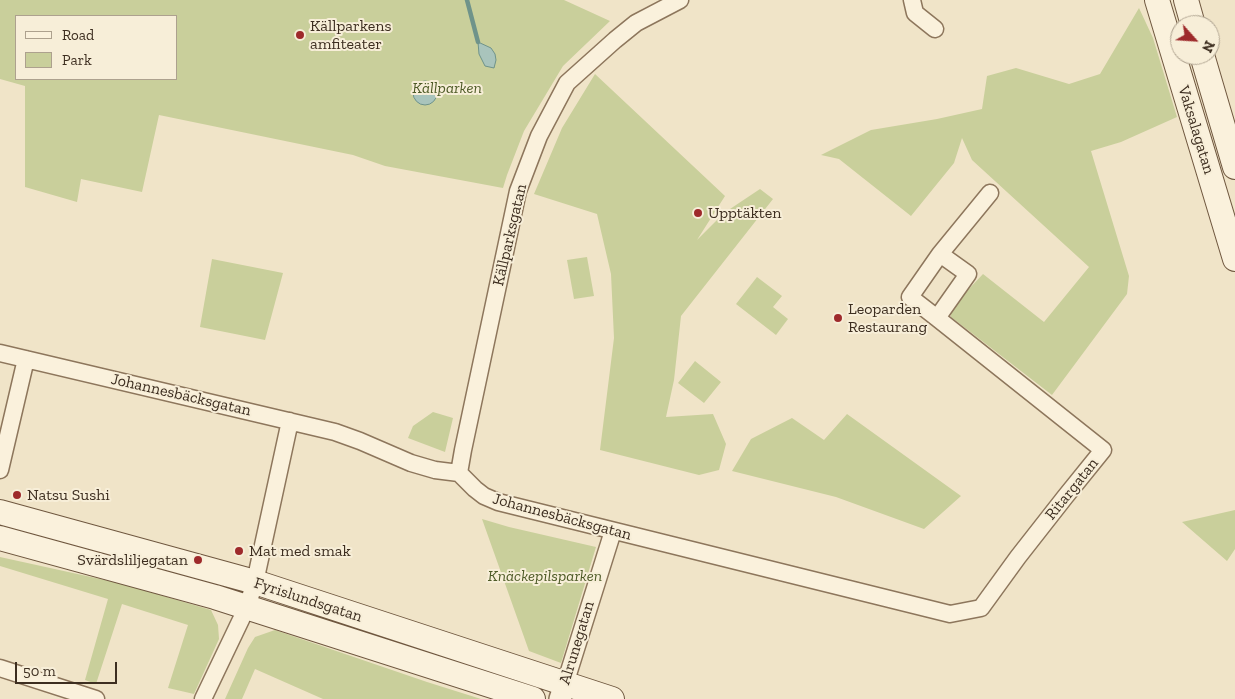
<!DOCTYPE html>
<meta charset="utf-8">
<style>
body{margin:0}
#map{position:relative;width:1235px;height:699px;overflow:hidden;background:#f0e4c8;font-family:"Zilla Slab",serif}
canvas{display:block}
.legend{position:absolute;left:15px;top:15px;width:162px;height:65px;box-sizing:border-box;background:#f7eed8;border:1px solid #ada18e;margin:0;padding:6px 9px;list-style:none;font-size:15px;color:#3d2e20}
.legend li{display:flex;align-items:center;gap:10px;height:25px}
.legend b{width:25px;border:1px solid #ada18e}
.north{position:absolute;left:1170px;top:15px;width:50px;height:50px;box-sizing:border-box;background:#f7eed8;border:1px solid #ada18e;border-radius:50%;rotate:116deg;font-size:14px;font-weight:700;line-height:20px;text-align:center;color:#3d2e20}
.north::after{content:'';display:block;margin:auto;width:18px;height:22px;background:#9e2a2b;clip-path:polygon(50% 0,100% 100%,50% 72%,0 100%)}
.scale{position:absolute;left:15px;top:662px;width:102px;height:22px;box-sizing:border-box;border:2px solid #3d2e20;border-top:0;padding-left:6px;font-size:15px;line-height:18px;white-space:nowrap;color:#3d2e20;-webkit-text-stroke:4px #f7eed8;paint-order:stroke}
</style>
<div id="map">
<canvas width="1235" height="699"></canvas>
<ul class="legend">
<li><b style="height:6px;background:#faf1dc"></b>Road</li>
<li><b style="height:14px;background:#c9cf9b"></b>Park</li>
</ul>
<div class="north">N</div>
<div class="scale">50 m</div>
</div>
<script>
const ctx = document.querySelector('canvas').getContext('2d');
ctx.lineJoin = 'round';
function fill(path, color) { ctx.fillStyle = color; ctx.fill(path, 'evenodd'); }
const shape = rows => new Path2D(rows.map(r => 'M' + r).join(''));
function trace(path, color, width, dash) { ctx.strokeStyle = color; ctx.lineWidth = width; ctx.lineCap = dash ? 'butt' : 'round'; ctx.setLineDash(dash || []); ctx.stroke(path); }
function drawText(font, color, halo, rows, align = 'center') {
  ctx.font = font + ' "Zilla Slab",serif'; ctx.lineWidth = 4; ctx.setLineDash([]); ctx.textBaseline = 'middle'; ctx.strokeStyle = halo; ctx.fillStyle = color; for (const [text, x, y, turn = 0] of rows) {
    ctx.save(); ctx.translate(x, y); ctx.rotate((+turn || 0) * Math.PI / 180); ctx.textAlign = isNaN(turn) ? turn : align; if (halo) ctx.strokeText(text, 0, 0); ctx.fillText(text, 0, 0); ctx.restore();
  }
}
fill(shape([
 [0,0,564,0,610,21,563,66,524,131,507,175,503,188,385,166,353,155,159,115,142,192,81,179,77,202,25,187,25,86,0,79],
 [16,16,176,16,176,79,16,79],
 [1139,8,1153,38,1177,117,1121,142,1091,151,1129,276,1127,294,1052,395,951,317,950,309,983,274,1044,322,1089,267,972,160,962,138,954,163,911,216,839,159,821,155,871,130,937,119,982,109,987,76,1016,68,1069,84,1100,74],
 [595,74,725,196,697,240,724,213,760,189,773,199,681,316,674,380,666,417,713,414,726,444,719,470,699,475,600,450,614,338,611,274,597,214,534,194,562,128],
 [587,257,594,296,574,299,567,260],
 [212,259,283,273,265,340,200,327],
 [757,277,782,296,773,307,788,319,776,335,736,304],
 [695,361,721,382,704,403,678,383],
 [433,412,453,418,445,452,408,438,413,426],
 [847,414,961,496,924,529,836,497,732,471,751,439,792,418,824,440],
 [1235,510,1235,549,1227,561,1182,522],
 [482,519,509,527,596,547,561,663,529,651],
 [0,557,123,584,211,610,218,625,219,639,194,694,168,688,188,625,122,604,96,684,85,680,108,599,0,566],
 [275,630,427,682,481,699,323,699,255,669,242,699,225,699,248,648,255,637]
]), '#c9cf9b');
const water = shape([
 [478,42,491,48,495,54,496,60,494,68,485,66,479,54,478,42],
 '413 93a12 12 0 1 1 24 0a12 12 0 1 1-24 0Z'
]);
fill(water, '#a9c4bc');
trace(water, '#6f938a', 1);
trace(shape([
 [467,0,478,42]
]), '#6f938a', 4.5);
const minor = shape([
 [912,0,915,13,935,29],
 [940,254,990,193],
 [0,353,335,432,360,441,411,463,435,470,459,473,475,489,484,496,498,502,950,614,981,608,1018,557,1065,497,1103,450,937,318,910,297,940,254,968,274,937,318],
 [0,470,26,359],
 [459,473,463,450,518,191,539,136,567,83,615,40,636,23,680,0],
 [0,668,96,699],
 [565,684,613,531],
 [203,699,247,607,255,582,290,421]
]);
const tertiary = shape([
 [560,699,565,684]
]);
const secondary = shape([
 [1157,0,1235,259],
 [1186,0,1193,25],
 [1202,55,1235,167],
 [0,512,255,582,612,699],
 [0,538,215,597,533,699]
]);
trace(minor, '#8d765c', 19);
trace(tertiary, '#8d765c', 24);
trace(secondary, '#6f573f', 26);
trace(minor, '#faf1dc', 16);
trace(tertiary, '#faf1dc', 21);
trace(secondary, '#faf1dc', 24);
for (const [x, y, r, color] of [
 [300,35,5,"#9e2a2b"],
 [698,213,5,"#9e2a2b"],
 [838,318,5,"#9e2a2b"],
 [17,495,5,"#9e2a2b"],
 [239,551,5,"#9e2a2b"],
 [198,560,5,"#9e2a2b"]
]) { const dot = new Path2D(); dot.arc(x, y, r, 0, 2 * Math.PI); ctx.fillStyle = color; ctx.fill(dot); trace(dot, '#f7eed8', 2); }
drawText('16px', '#3d2e20', '#f7eed8', [
 ["Källparkens",310,26],
 ["amfiteater",310,44],
 ["Upptäkten",708,213],
 ["Leoparden",848,309],
 ["Restaurang",848,327],
 ["Natsu Sushi",27,495],
 ["Mat med smak",249,551],
 ["Svärdsliljegatan",188,560,"right"]
], 'left');
drawText('italic 16px', '#4d5a26', '#f7eed8', [
 ["Källparken",447,88],
 ["Knäckepilsparken",545,576]
]);
drawText('16px', '#3d2e20', '#f7eed8', [
 ["Vaksalagatan",1196,130,73],
 ["Källparksgatan",510,235,-77],
 ["Johannesbäcksgatan",181,395,13],
 ["Ritargatan",1072,489,-51],
 ["Johannesbäcksgatan",562,517,15],
 ["Fyrislundsgatan",308,600,18],
 ["Alrunegatan",577,643,-73]
]);
</script>
